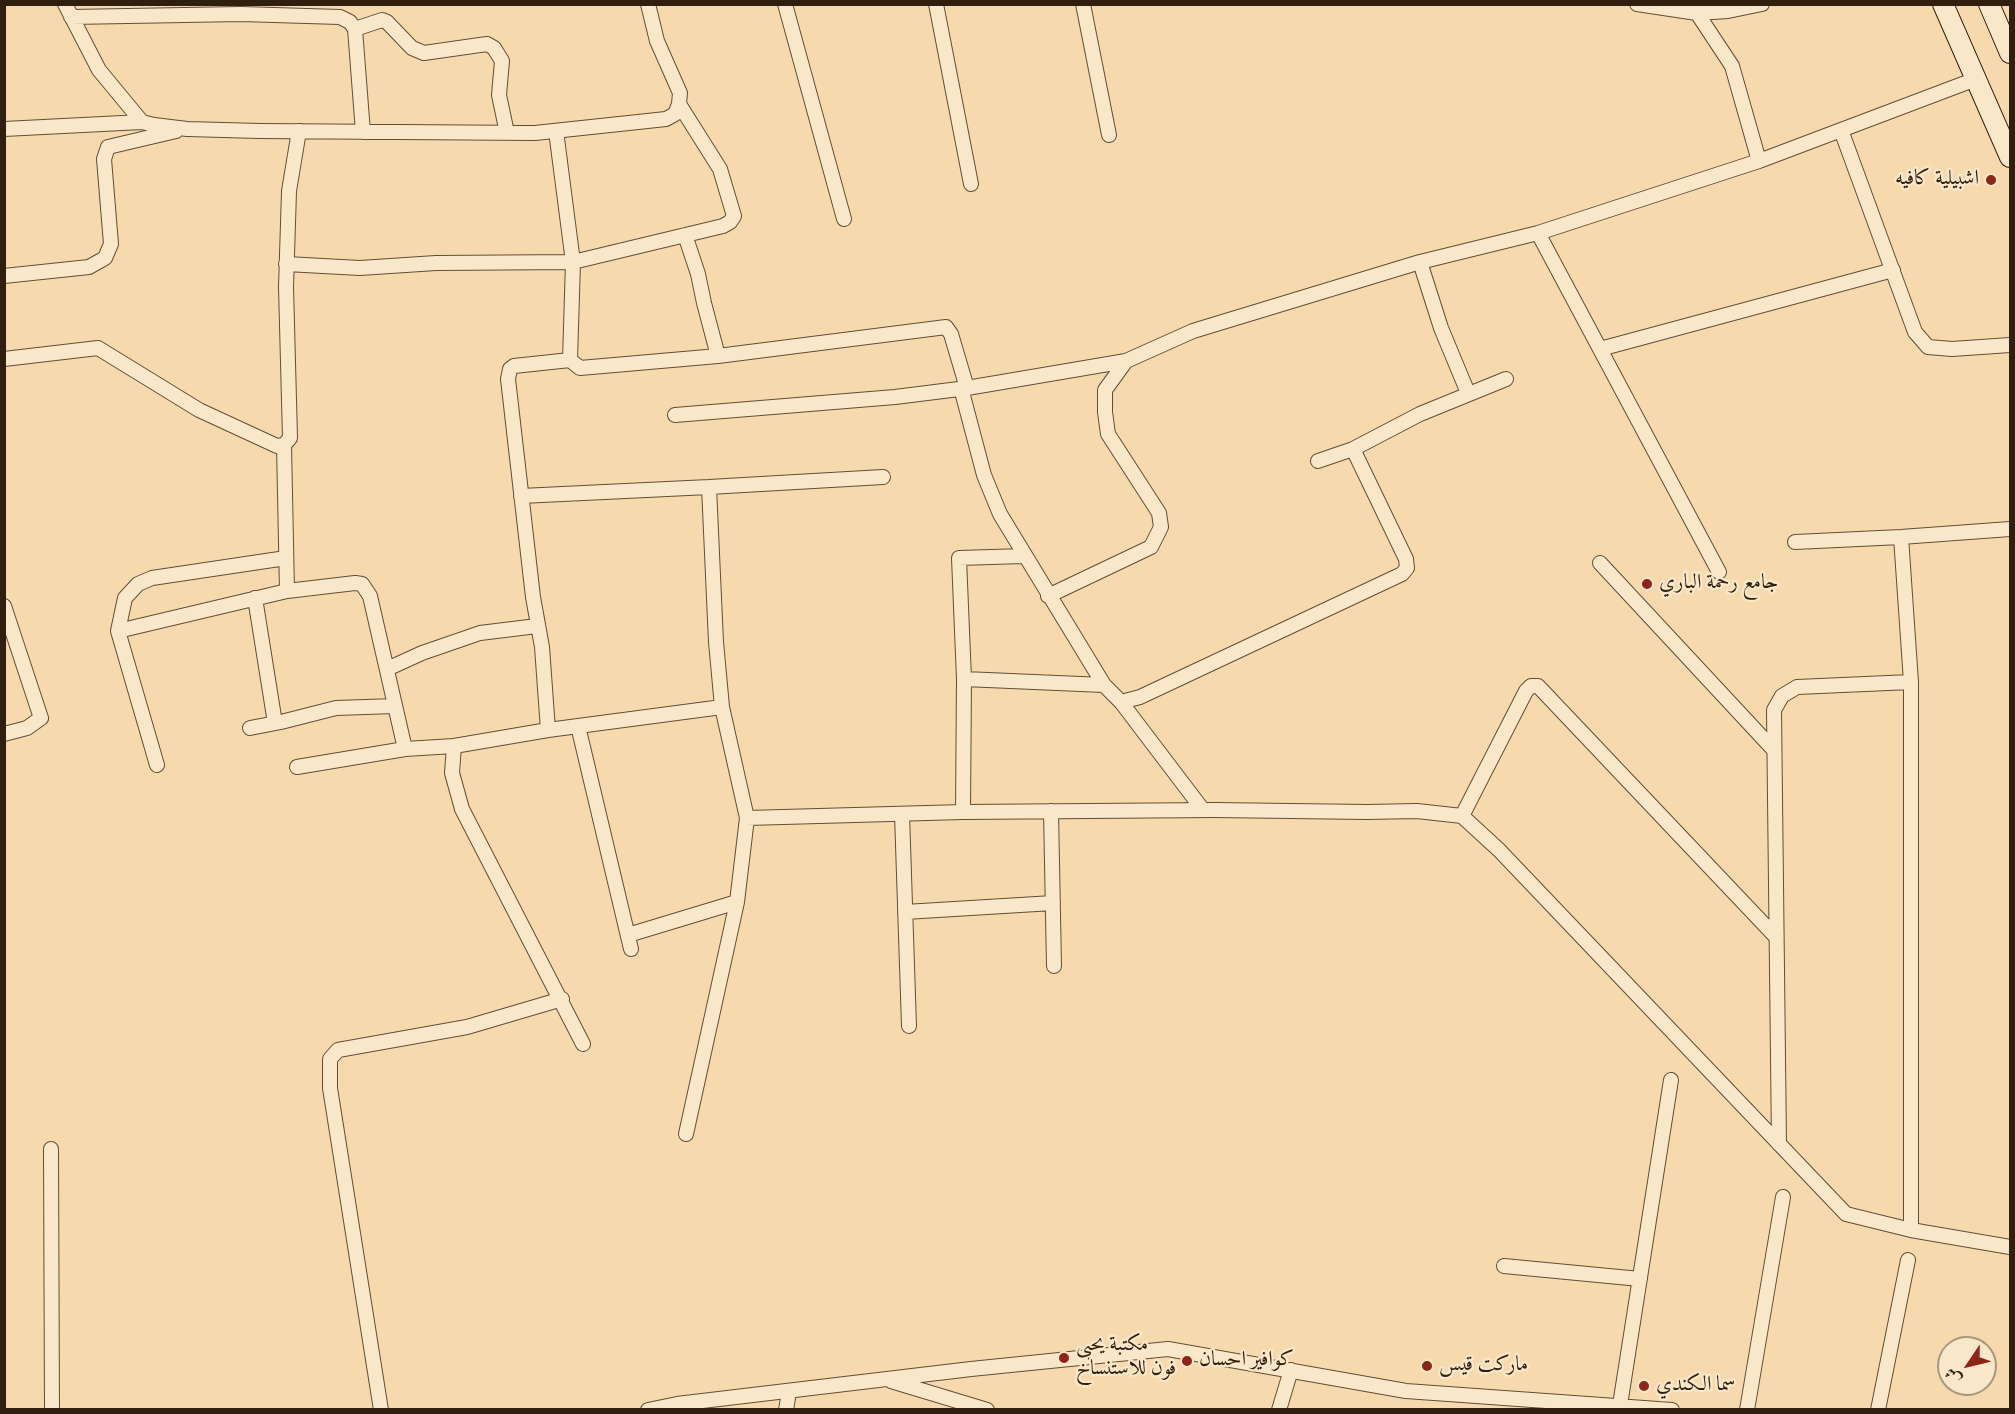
<!DOCTYPE html>
<meta charset="utf-8">
<style>
body{margin:0}
#map{position:relative;width:2015px;height:1414px;overflow:hidden;background:#f6daad;font-family:"IM FELL English",Amiri,serif}
canvas{display:block}
.frame{position:absolute;inset:0;border:6px solid #301f0e;pointer-events:none}
.north{position:absolute;left:1937px;top:1336px;width:60px;height:60px;box-sizing:border-box;background:#f9e7ca;border:2px solid #a9977f;border-radius:50%;rotate:235deg;font-size:16px;font-weight:700;line-height:24px;text-align:center;color:#301f0e}
.north::after{content:'';display:block;margin:auto;width:21px;height:27px;background:#8f2418;clip-path:polygon(50% 0,100% 100%,50% 72%,0 100%)}
</style>
<div id="map">
<canvas width="2015" height="1414"></canvas>
<div class="frame"></div>
<div class="north">ش</div>
</div>
<script>
const ctx = document.querySelector('canvas').getContext('2d');
ctx.lineJoin = 'round';
const shape = rows => new Path2D(rows.map(r => 'M' + r).join(''));
function trace(path, color, width, dash) { ctx.strokeStyle = color; ctx.lineWidth = width; ctx.lineCap = dash ? 'butt' : 'round'; ctx.setLineDash(dash || []); ctx.stroke(path); }
function drawText(font, color, halo, rows, align = 'center') {
  ctx.font = font + ' "IM FELL English",Amiri,serif'; ctx.lineWidth = 4.5; ctx.setLineDash([]); ctx.textBaseline = 'middle'; ctx.strokeStyle = halo; ctx.fillStyle = color; for (const [text, x, y, turn = 0] of rows) {
    ctx.save(); ctx.translate(x, y); ctx.rotate((+turn || 0) * Math.PI / 180); ctx.textAlign = isNaN(turn) ? turn : align; if (halo) ctx.strokeText(text, 0, 0); ctx.fillText(text, 0, 0); ctx.restore();
  }
}
const street = shape([
 [65,4,99,70,142,122,154,125,187,129,260,131,535,133,666,119,675,114,679,104,680,93,657,41,648,4],
 [785,4,844,219],
 [936,4,971,184],
 [1083,4,1109,135],
 [1637,4,1697,13,1732,66,1759,161],
 [1697,13,1728,11,1762,4],
 [71,17,241,14,340,17,350,22,355,29,363,132],
 [355,29,382,20,387,22,412,48,424,53,487,44,494,48,502,61,499,95,507,133],
 [4,129,142,122],
 [1841,130,1915,332,1928,347,1952,349,2010,345],
 [556,131,573,262,570,360,580,368,718,356,946,327,951,334,967,388],
 [1538,233,1719,572],
 [685,235,698,274,704,303,718,356],
 [1420,262,1441,328,1468,393],
 [286,264,360,268,436,263,573,262,723,226,730,222,734,216,720,169,679,104],
 [4,276,89,267,105,258,111,244,104,159,108,147,176,131],
 [1600,349,1893,270],
 [4,359,98,348,199,410,277,446,284,445,290,438,286,287,289,191,299,131],
 [961,388,984,475,1000,514,1104,685,1121,702,1203,810],
 [675,415,895,397,967,388,1126,361,1193,331,1420,262,1538,233,1759,161,1976,79],
 [284,445,287,591],
 [1318,461,1353,449,1420,414,1506,379],
 [521,496,709,487],
 [1901,537,1911,682,1911,1230],
 [1795,542,1901,537,2010,529],
 [1600,563,1773,749],
 [1048,596,1151,547,1161,527,1159,513,1108,434,1105,412,1105,390,1126,361],
 [255,598,275,723],
 [4,606,41,718,27,728,4,734],
 [118,631,287,591,355,583,362,584,370,596,405,749],
 [387,669,422,653,480,633,537,626],
 [964,679,1104,685],
 [1121,702,1140,697,1402,574,1407,568,1406,559,1353,449],
 [722,707,716,642,709,487,883,477],
 [578,726,631,949],
 [250,728,281,722,336,708,395,706],
 [548,730,542,647,533,597,508,379,510,369,514,366,570,360],
 [157,765,118,631,125,598,138,584,152,578,286,558],
 [297,767,405,749,454,746],
 [1051,811,1054,966],
 [963,812,964,679,959,558,1024,556],
 [902,814,909,1026],
 [1462,816,1526,691,1531,686,1538,686,1776,937],
 [747,818,963,812,1215,810,1367,812,1417,811,1462,816,1499,850,1846,1214,1911,1230,2010,1247],
 [905,912,1053,903],
 [628,935,737,902],
 [583,1044,462,809,452,773,454,746,548,730,722,707,747,818,737,902,686,1134],
 [1779,1144,1774,710,1782,696,1797,687,1911,682],
 [51,1149,52,1410],
 [1504,1266,1640,1279],
 [891,1381,987,1410],
 [1620,1405,1671,1080],
 [381,1410,330,1088,330,1059,338,1050,467,1027,562,999],
 [648,1410,677,1404,971,1369,1168,1349,1406,1391,1672,1410],
 [786,1410,789,1392],
 [1279,1410,1291,1370],
 [1747,1410,1783,1197],
 [1878,1410,1908,1260]
]);
const secondary = shape([
 [1943,4,2010,157],
 [1989,4,2010,53]
]);
trace(street, '#624e36', 16);
trace(secondary, '#301f0e', 22);
trace(street, '#f9e7ca', 14);
trace(secondary, '#f9e7ca', 20);
for (const [x, y, r, color] of [
 [1991,180,6,"#8f2418"],
 [1647,584,6,"#8f2418"],
 [1064,1358,6,"#8f2418"],
 [1187,1361,6,"#8f2418"],
 [1427,1366,6,"#8f2418"],
 [1644,1386,6,"#8f2418"]
]) { const dot = new Path2D(); dot.arc(x, y, r, 0, 2 * Math.PI); ctx.fillStyle = color; ctx.fill(dot); trace(dot, '#f9e7ca', 2); }
drawText('21px', '#301f0e', '#f9e7ca', [
 ["اشبيلية كافيه",1979,180,"right"],
 ["جامع رحمة الباري",1659,584],
 ["مكتبة يحيى",1076,1346],
 ["فون للاستنساخ",1076,1370],
 ["كوافير احسان",1199,1361],
 ["ماركت قيس",1439,1366],
 ["سما الكندي",1656,1386]
], 'left');
</script>
